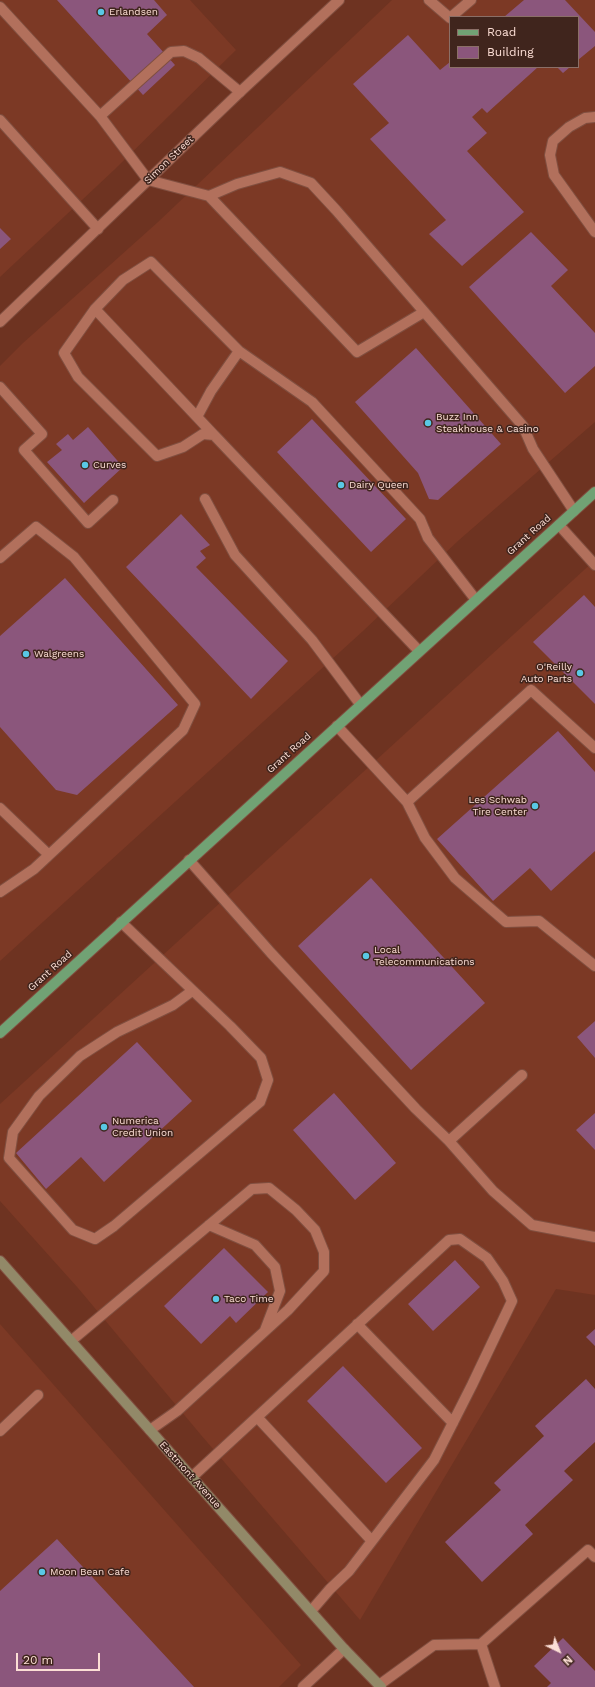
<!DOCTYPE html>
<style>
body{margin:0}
#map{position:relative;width:595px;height:1687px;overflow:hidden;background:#6e3321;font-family:"Work Sans",sans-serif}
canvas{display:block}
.legend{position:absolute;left:449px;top:16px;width:130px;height:52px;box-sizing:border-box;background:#40251d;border:1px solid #8b6f67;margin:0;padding:5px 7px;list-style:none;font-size:12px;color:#fcded5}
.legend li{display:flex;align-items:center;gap:8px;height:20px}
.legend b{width:20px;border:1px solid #8b6f67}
.north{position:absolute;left:539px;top:1631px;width:40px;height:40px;-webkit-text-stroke:3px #40251d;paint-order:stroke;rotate:137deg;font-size:11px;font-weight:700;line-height:16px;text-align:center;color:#fcded5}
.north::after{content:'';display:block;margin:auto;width:14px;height:18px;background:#fcded5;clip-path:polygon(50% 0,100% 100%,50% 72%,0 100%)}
.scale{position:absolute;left:16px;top:1653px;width:84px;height:18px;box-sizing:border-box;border:2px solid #fcded5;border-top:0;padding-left:5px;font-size:12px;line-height:14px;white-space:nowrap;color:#fcded5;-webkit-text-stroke:3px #40251d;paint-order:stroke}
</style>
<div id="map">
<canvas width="595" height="1687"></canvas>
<ul class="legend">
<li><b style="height:5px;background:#71a274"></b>Road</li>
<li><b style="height:11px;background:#8b567c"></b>Building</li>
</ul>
<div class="north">N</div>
<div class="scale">20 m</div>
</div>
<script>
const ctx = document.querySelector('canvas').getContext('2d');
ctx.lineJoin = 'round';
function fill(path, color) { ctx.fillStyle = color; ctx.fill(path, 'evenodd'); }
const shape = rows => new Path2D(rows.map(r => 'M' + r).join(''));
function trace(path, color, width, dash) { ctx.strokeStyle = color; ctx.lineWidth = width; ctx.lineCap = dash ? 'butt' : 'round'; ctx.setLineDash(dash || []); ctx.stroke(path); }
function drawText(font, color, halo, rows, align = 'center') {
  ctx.font = font + ' "Work Sans",sans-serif'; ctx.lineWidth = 3; ctx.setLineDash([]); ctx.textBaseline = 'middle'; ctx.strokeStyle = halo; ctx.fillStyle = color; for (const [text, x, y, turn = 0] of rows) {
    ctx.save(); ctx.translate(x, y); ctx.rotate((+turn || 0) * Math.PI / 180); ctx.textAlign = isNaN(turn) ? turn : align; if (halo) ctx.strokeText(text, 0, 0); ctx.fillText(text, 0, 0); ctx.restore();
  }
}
fill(shape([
 [0,0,190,0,236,50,114,170,0,277],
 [392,0,595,0,595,422,459,540,363,631,0,961,0,366,23,343,158,222],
 [450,17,578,17,578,67,450,67],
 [595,560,595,1295,556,1289,360,1620,201,1435,78,1288,0,1201,0,1104],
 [0,1324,301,1665,279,1687,0,1687]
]), '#7c3925');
fill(shape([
 [57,0,154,0,167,15,147,34,175,65,143,95],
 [524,0,565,0,595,32,595,46,578,60,578,17,504,17],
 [408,35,440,70,450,62,450,67,538,67,487,113,482,108,472,117,487,133,467,151,524,212,462,266,429,234,446,220,370,139,389,123,353,84],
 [557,67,570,67,563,73],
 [0,228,11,239,0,249],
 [531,232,568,270,551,286,595,333,595,366,565,393,469,287],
 [416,348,501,444,438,500,429,499,418,473,355,402],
 [312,419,406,519,371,552,277,452],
 [88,427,123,467,84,503,47,462,62,450,56,444,68,434,73,440],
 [181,514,210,545,200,551,206,558,196,567,288,661,251,699,126,567],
 [65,578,178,705,77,795,56,790,0,727,0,636],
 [584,595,595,607,595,704,533,642],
 [558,731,595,772,595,851,551,891,530,868,493,901,437,839],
 [371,878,485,1003,411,1070,298,946],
 [595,1021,595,1058,577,1037],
 [137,1042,192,1101,104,1182,81,1157,46,1189,16,1153],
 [334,1093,396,1163,355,1200,293,1130],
 [595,1113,595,1150,576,1130],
 [224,1248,268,1292,236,1323,230,1316,201,1344,164,1306],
 [455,1260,480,1287,433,1331,408,1304],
 [595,1329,595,1346,586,1337],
 [343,1366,422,1448,386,1483,307,1401],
 [586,1379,595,1389,595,1442,564,1471,573,1480,525,1525,533,1534,482,1582,445,1542,501,1490,494,1483,544,1436,535,1426],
 [57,1539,194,1687,0,1687,0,1591],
 [563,1638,595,1671,595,1687,547,1687,551,1683,534,1666]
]), '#8b567c');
const service = shape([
 [429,0,450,18],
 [0,7,100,116,171,52,184,51,199,58,240,92],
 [451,17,471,0],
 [100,116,148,180,209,196,237,184,280,172,311,183,336,210,523,426,533,449,574,511],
 [595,117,585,118,569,127,553,141,550,155,554,175,595,232],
 [0,120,98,229],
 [209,196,357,352,424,312],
 [95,309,214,435],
 [0,387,42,434,24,450,88,523,113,500],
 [197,417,211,391,239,351],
 [205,499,235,555,312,640,360,704],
 [559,525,595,565],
 [0,558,36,527,74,557,195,704,183,730,34,869,0,892],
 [419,651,214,435,203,434,183,447,157,456,78,377,64,353,95,309,123,280,151,262,239,351,312,402,420,519,428,538,476,600],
 [337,726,407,802,531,690,595,748],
 [407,802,425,838,455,878,506,922,539,921,595,966],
 [0,808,49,855],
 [189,860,271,953,416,1109,449,1141,522,1075],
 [121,922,230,1026,261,1058,268,1080,260,1102,114,1226,95,1239,73,1230,9,1158,13,1132,39,1096,80,1056,117,1032,173,1005,192,991],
 [449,1141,493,1191,532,1225,595,1237],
 [209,1225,255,1245,275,1267,280,1291,265,1330],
 [357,1324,453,1423],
 [71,1341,252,1189,269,1188,296,1210,315,1230,324,1252,324,1271,288,1310,177,1411,150,1430],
 [257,1417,372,1541],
 [0,1431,38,1395],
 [192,1477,449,1240,460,1239,487,1258,503,1281,512,1301,472,1385,434,1460,349,1571,330,1589,311,1611],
 [303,1687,344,1649]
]);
const minor = shape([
 [481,1644,495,1687],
 [379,1685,434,1645,481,1644,588,1550,595,1557]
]);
const tertiary = shape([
 [0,322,240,92,339,0]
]);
const secondary = shape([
 [0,1261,344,1649,381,1687]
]);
const primary = shape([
 [0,1033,595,492]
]);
trace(service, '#804f40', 12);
trace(minor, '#804f40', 12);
trace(tertiary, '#804f40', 12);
trace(secondary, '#804f40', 12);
trace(primary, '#804f40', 12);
trace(service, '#b2705c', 10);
trace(minor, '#b2705c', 10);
trace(tertiary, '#b2705c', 10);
trace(secondary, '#928968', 10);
trace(primary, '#71a274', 10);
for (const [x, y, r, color] of [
 [101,12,4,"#59c8e5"],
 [428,423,4,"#59c8e5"],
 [85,465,4,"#59c8e5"],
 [341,485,4,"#59c8e5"],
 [26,654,4,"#59c8e5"],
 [580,673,4,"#59c8e5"],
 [535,806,4,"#59c8e5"],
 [366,956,4,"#59c8e5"],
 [104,1127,4,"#59c8e5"],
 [216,1299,4,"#59c8e5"],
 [42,1572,4,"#59c8e5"]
]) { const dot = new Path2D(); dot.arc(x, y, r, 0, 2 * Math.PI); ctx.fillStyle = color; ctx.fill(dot); trace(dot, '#40251d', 1.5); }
drawText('10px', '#fcded5', '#40251d', [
 ["Erlandsen",109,12],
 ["Buzz Inn",436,417],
 ["Steakhouse & Casino",436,429],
 ["Curves",93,465],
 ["Dairy Queen",349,485],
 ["Walgreens",34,654],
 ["O'Reilly",572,667,"right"],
 ["Auto Parts",572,679,"right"],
 ["Les Schwab",527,800,"right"],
 ["Tire Center",527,812,"right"],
 ["Local",374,950],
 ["Telecommunications",374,962],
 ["Numerica",112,1121],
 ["Credit Union",112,1133],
 ["Taco Time",224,1299],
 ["Moon Bean Cafe",50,1572]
], 'left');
drawText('10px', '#fcded5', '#40251d', [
 ["Simon Street",169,160,-44],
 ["Grant Road",529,535,-42],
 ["Grant Road",289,753,-42],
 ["Grant Road",50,971,-42],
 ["Eastmont Avenue",190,1475,48]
]);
</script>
